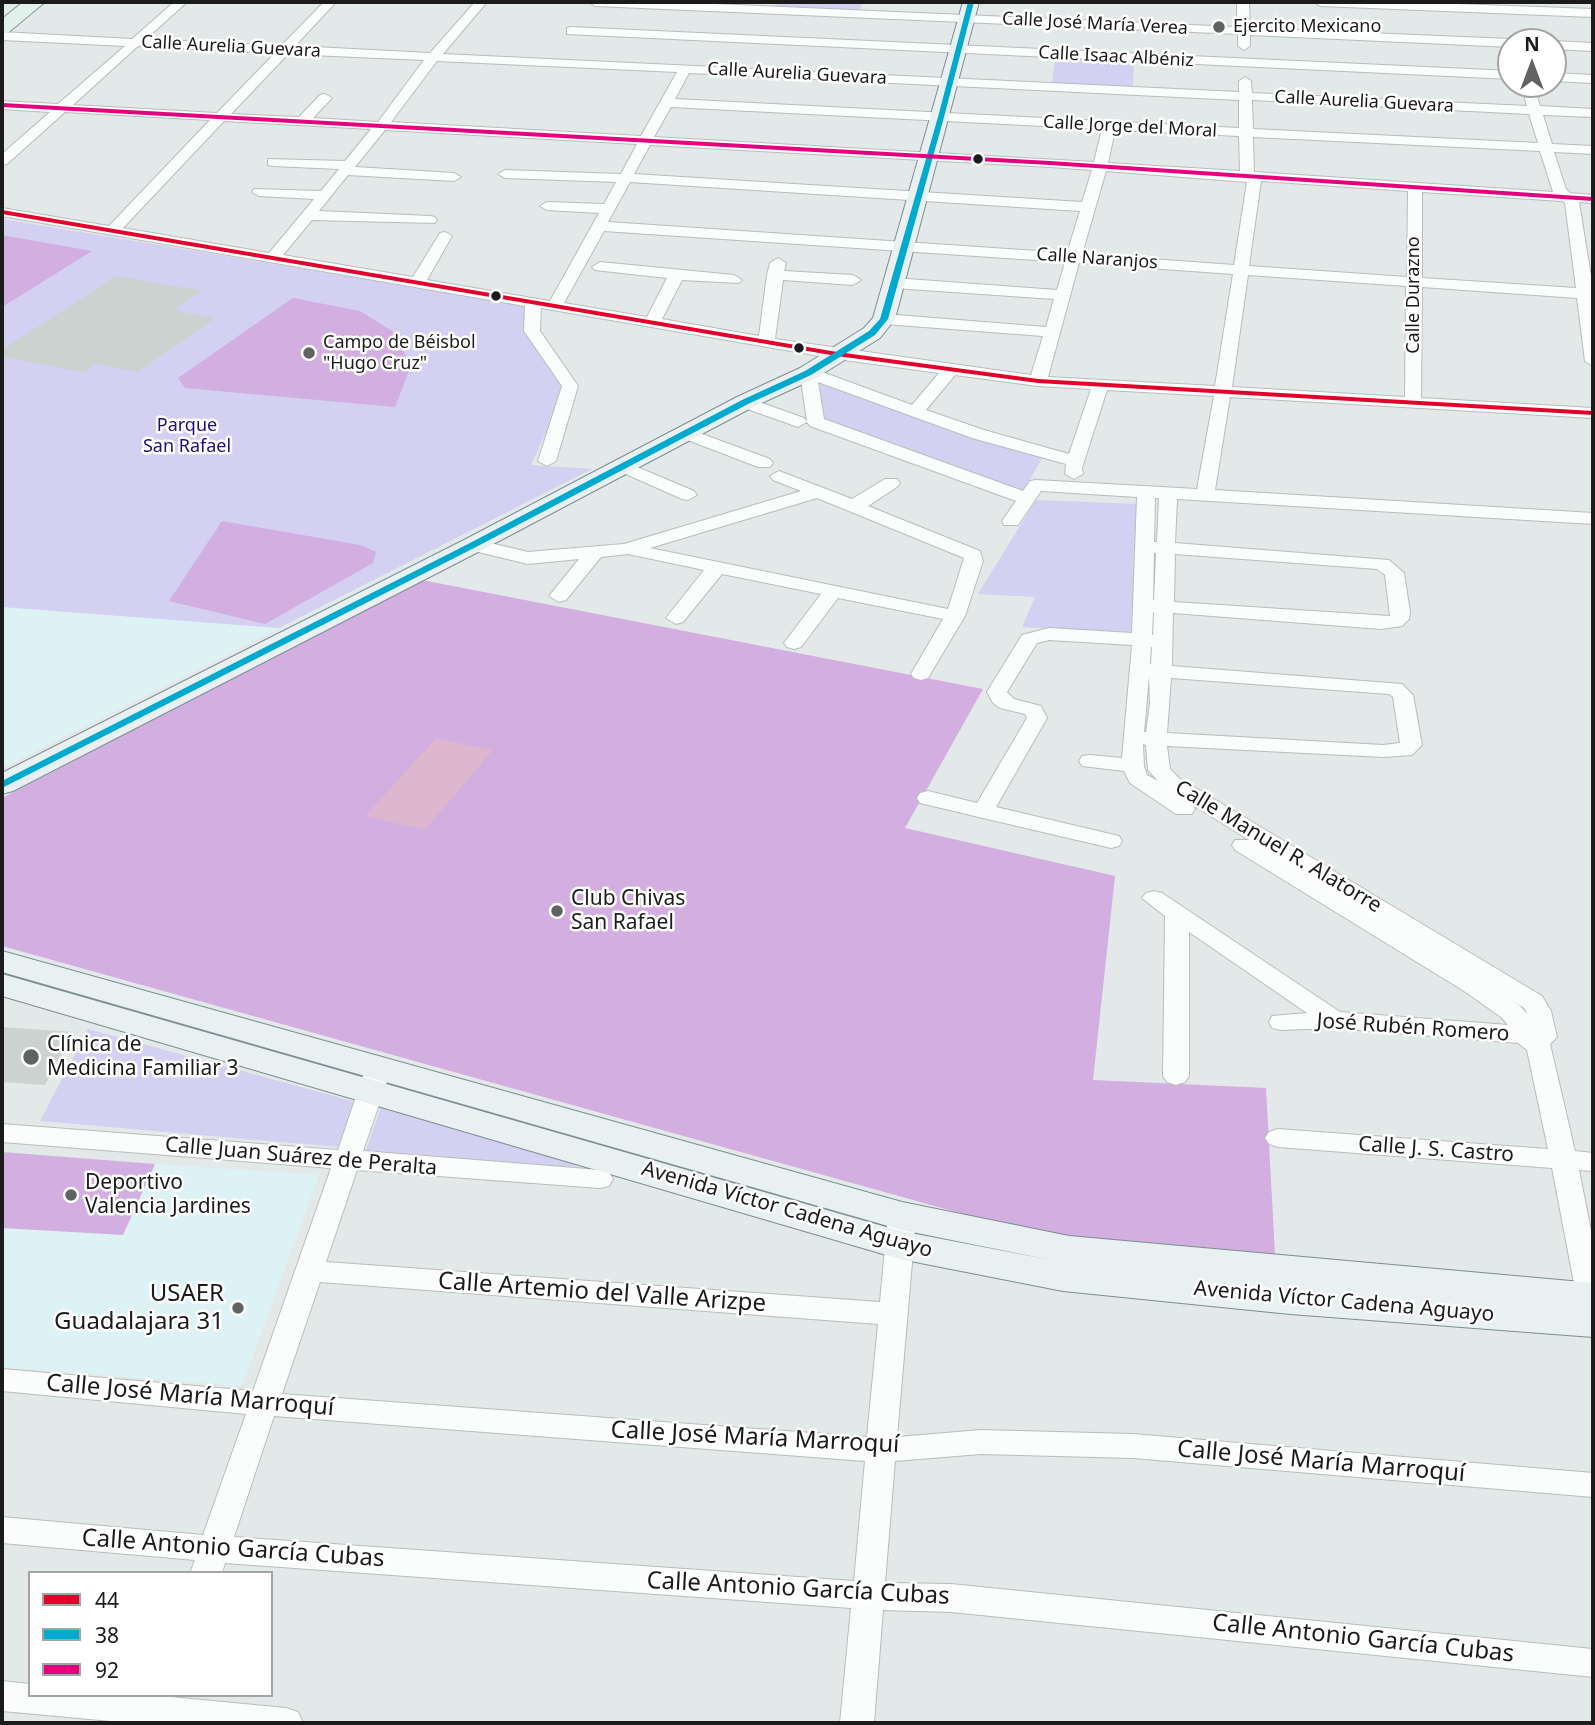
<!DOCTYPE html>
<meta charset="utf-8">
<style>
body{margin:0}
#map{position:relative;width:1595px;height:1725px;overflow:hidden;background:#e3e9e8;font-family:"Noto Sans",sans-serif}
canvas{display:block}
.frame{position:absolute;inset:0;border:4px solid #1b1b1b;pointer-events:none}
.legend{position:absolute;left:28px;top:1571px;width:245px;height:126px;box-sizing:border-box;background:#fff;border:2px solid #a4a4a4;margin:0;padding:9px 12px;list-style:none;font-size:21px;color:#1b1b1b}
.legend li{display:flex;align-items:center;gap:14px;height:35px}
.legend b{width:35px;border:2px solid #a4a4a4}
.north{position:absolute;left:1497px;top:28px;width:70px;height:70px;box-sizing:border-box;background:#fff;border:2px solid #a4a4a4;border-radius:50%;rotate:0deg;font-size:19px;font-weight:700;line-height:28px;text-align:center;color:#1b1b1b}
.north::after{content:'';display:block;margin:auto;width:24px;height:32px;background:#616363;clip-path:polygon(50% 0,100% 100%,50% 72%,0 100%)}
</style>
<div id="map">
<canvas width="1595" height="1725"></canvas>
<div class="frame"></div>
<ul class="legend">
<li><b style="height:9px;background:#e4002b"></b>44</li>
<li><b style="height:9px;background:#00a9ce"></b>38</li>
<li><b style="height:9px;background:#e5007d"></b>92</li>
</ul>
<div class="north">N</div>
</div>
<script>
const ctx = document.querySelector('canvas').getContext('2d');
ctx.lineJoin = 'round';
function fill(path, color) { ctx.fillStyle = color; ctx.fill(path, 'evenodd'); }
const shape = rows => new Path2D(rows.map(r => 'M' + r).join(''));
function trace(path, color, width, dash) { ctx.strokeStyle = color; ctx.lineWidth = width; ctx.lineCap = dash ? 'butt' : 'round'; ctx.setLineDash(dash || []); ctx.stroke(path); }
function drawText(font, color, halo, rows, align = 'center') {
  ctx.font = font + ' "Noto Sans",sans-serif'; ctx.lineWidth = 5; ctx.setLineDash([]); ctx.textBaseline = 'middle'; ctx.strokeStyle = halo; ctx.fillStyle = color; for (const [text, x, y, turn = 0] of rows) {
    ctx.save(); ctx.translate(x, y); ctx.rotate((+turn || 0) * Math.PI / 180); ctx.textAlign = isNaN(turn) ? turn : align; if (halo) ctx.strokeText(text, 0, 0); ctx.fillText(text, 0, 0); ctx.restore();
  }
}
fill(shape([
 [2,607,279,628,2,768],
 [155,1164,319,1175,242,1386,2,1367,3,1226,123,1235]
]), '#dcf2f5');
fill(shape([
 [777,2,862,2,860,10,775,6],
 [1055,58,1134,61,1133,87,1052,83],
 [2,219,527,306,563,382,561,401,531,465,592,469,279,628,2,607],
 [814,382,1020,452,1044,455,1022,493,820,421],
 [1036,500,1139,504,1134,634,1022,627,1035,597,978,594],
 [88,1029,356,1102,338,1147,40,1121],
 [381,1107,585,1163,553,1172,365,1153]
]), '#d4d0f1');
fill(shape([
 [2,235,92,251,2,307],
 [293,298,360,311,400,336,409,371,395,407,185,388,178,378],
 [222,521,360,545,376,552,373,563,265,624,169,601],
 [422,580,983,689,905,828,1115,876,1093,1080,1266,1088,1275,1254,1051,1236,1017,1229,2,946,2,798],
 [2,1152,155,1164,123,1235,2,1228]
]), '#d2aee1');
fill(shape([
 [436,738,493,750,425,830,365,816]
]), '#ddb6d0');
fill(shape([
 [116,276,202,291,173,310,215,318,138,372,95,364,84,372,2,357,2,350],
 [2,1027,73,1032,45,1085,2,1082]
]), '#cbd2d0');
const street = shape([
 [174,2,187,2,146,39,281,46,324,2,336,2,295,46,430,53,475,2,487,2,443,54,1239,92,1239,81,1245,77,1251,81,1252,93,1527,106,1521,84,1533,84,1540,106,1593,109,1593,117,1543,115,1552,144,1593,146,1593,154,1554,152,1566,189,1570,193,1593,195,1593,203,1579,202,1593,289,1593,366,1585,361,1577,298,1422,287,1421,398,1593,408,1593,418,1230,397,1215,490,1593,513,1593,524,1177,499,1175,543,1389,560,1404,573,1410,612,1409,619,1402,626,1381,629,1173,613,1172,666,1402,684,1413,695,1422,745,1412,755,1383,757,1167,746,1170,769,1179,778,1542,996,1551,1011,1557,1037,1550,1044,1575,1151,1593,1153,1593,1171,1579,1170,1593,1241,1593,1320,1583,1317,1579,1309,1552,1168,1278,1147,1269,1144,1265,1138,1269,1132,1278,1129,1548,1149,1527,1050,1518,1043,1334,1028,1281,1030,1272,1028,1269,1022,1272,1016,1307,1013,1189,932,1189,1076,1185,1082,1176,1085,1167,1082,1163,1076,1165,916,1142,898,1146,893,1154,891,1162,893,1340,1012,1508,1025,1501,1017,1464,991,1235,850,1232,845,1235,840,1249,840,1193,805,1195,809,1192,814,1176,814,1130,783,1124,771,1082,766,1079,761,1082,756,1090,755,1122,758,1132,645,1049,640,1037,643,1007,692,1014,699,1041,706,1047,718,996,807,1119,836,1122,841,1119,846,1111,848,983,818,920,803,917,798,920,793,928,791,977,803,1027,718,1025,714,1000,708,993,703,987,692,1022,635,1049,628,1132,633,1137,497,1041,491,1018,525,1004,525,1002,521,1016,501,810,426,807,422,800,373,802,369,814,369,912,405,939,373,837,359,541,308,540,331,578,386,556,461,547,466,538,461,562,386,524,331,525,306,2,216,2,208,109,226,210,120,65,112,7,164,2,165,2,154,50,112,2,109,2,101,58,104,125,46,2,40,2,32,132,39,174,2],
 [138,46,275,53,217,113,73,105,138,46],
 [288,54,424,60,378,122,313,118,332,98,325,94,320,95,299,117,231,114,288,54],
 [437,61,677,72,641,136,391,122,437,61],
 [689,73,1239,100,1239,128,675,99,689,73],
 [1252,100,1529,114,1538,143,1253,129,1252,100],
 [671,107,1102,129,1094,162,654,137,671,107],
 [224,121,371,129,345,161,268,159,268,165,273,166,339,169,321,191,254,189,252,192,259,196,314,199,269,253,123,228,224,121],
 [385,130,637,144,621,174,505,170,498,174,505,178,616,182,604,204,547,202,540,206,547,210,599,213,550,301,427,280,452,236,445,232,440,233,413,277,283,255,312,220,435,223,437,220,435,217,430,216,319,211,348,175,454,181,461,177,454,173,355,167,385,130],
 [1115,130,1239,136,1240,171,1108,163,1115,130],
 [1253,137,1540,151,1553,192,1254,172,1253,137],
 [650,145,1050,167,1092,170,1082,202,634,174,650,145],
 [1106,171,1247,182,1234,265,1082,254,1106,171],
 [1261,181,1408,191,1407,277,1249,266,1261,181],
 [630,182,1080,211,1067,253,608,222,630,182],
 [1422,192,1562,201,1565,203,1576,288,1422,278,1422,192],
 [604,231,1065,262,1057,290,894,278,886,283,894,288,1054,299,1046,327,884,314,876,319,884,324,1043,336,1031,375,775,339,783,280,853,285,861,280,853,275,784,271,786,263,778,258,770,263,767,275,759,336,662,319,682,280,739,283,742,280,734,275,600,262,592,267,595,270,667,278,647,317,564,303,604,231],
 [1079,263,1233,274,1215,386,1048,377,1079,263],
 [1248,275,1406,286,1405,397,1232,387,1248,275],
 [955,375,1038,386,1091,389,1069,454,984,430,926,410,955,375],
 [818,382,972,438,1066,464,1065,474,1074,479,1083,474,1082,468,1107,390,1214,396,1197,489,1036,480,1030,481,1023,491,824,419,818,382],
 [1155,498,1159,498,1157,542,1154,542,1155,498],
 [1154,553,1156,553,1154,600,1153,600,1154,553],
 [1175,554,1377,569,1385,575,1390,616,1174,602,1175,554],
 [1153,612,1154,612,1153,635,1152,635,1153,612],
 [1151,647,1152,647,1151,664,1150,664,1151,647],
 [1149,676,1150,704,1146,732,1144,732,1149,676],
 [1171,678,1389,694,1393,697,1400,743,1383,745,1167,733,1171,678],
 [1143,744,1146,745,1148,770,1158,781,1147,775,1144,766,1143,744],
 [1506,996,1524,1008,1528,1015,1519,1005,1506,996],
 [589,2,669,2,1237,27,1237,2,1249,2,1250,28,1511,39,1516,42,1511,42,1511,47,1250,35,1250,46,1244,50,1238,46,1238,34,595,6,589,2],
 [1314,2,1402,2,1593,9,1593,17,1320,6,1314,2],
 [571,27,1511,71,1511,79,567,34,567,28,571,27],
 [1553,41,1593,43,1593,51,1553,49,1553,42,1550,42,1553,41],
 [1553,73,1593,75,1593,83,1553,81,1553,73],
 [745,397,804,418,807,422,798,427,739,406,737,402,739,398,745,397],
 [686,428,770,459,773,463,770,467,758,467,680,437,677,433,680,429,686,428],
 [623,461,694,491,697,495,688,500,682,499,617,470,614,466,623,461],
 [779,471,852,499,885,479,897,479,900,483,897,487,868,506,980,551,983,561,965,616,928,678,921,680,914,678,911,674,943,619,838,598,801,647,794,649,787,647,784,643,821,594,722,574,683,622,676,624,666,618,704,570,628,554,601,557,566,600,559,602,549,596,579,559,528,564,466,549,464,545,473,539,528,552,624,544,801,491,773,480,770,476,779,471],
 [817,498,964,558,948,609,650,548,817,498],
 [379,1059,388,1061,392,1067,363,1151,600,1170,609,1172,613,1179,609,1186,600,1188,357,1170,326,1262,880,1302,888,1216,892,1209,902,1206,912,1209,916,1216,897,1437,981,1430,1133,1434,1593,1473,1593,1497,1133,1458,981,1454,895,1461,885,1583,951,1584,1593,1649,1593,1677,951,1612,883,1610,874,1723,840,1723,851,1608,225,1563,222,1573,190,1573,195,1560,2,1543,2,1517,203,1535,246,1414,2,1391,2,1369,253,1391,331,1168,2,1142,2,1124,338,1150,366,1067,370,1061,379,1059],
 [320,1282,878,1324,867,1437,282,1394,320,1282],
 [274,1416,865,1461,854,1581,234,1537,274,1416],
 [2,1681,30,1684,30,1695,150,1695,286,1708,298,1712,303,1723,133,1723,2,1711,2,1681]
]);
const secondary = shape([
 [963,2,979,2,895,319,880,338,816,378,753,407,482,550,13,791,2,794,2,773,464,540,737,397,800,368,864,328,873,318,963,2],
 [2,951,902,1202,1069,1236,1593,1283,1593,1337,1290,1314,1063,1291,900,1259,2,996,2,974,900,1231,1051,1260,902,1230,2,972,2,951]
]);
const primary = shape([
 [23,2,45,2,9,32,2,34,2,19,23,2]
]);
trace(street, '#babcbc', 2);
trace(secondary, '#7c8e92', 2);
trace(primary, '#809f99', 2);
fill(street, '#fbfcfc');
fill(secondary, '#e8f0f1');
fill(primary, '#e2efeb');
fill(shape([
 [2,210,837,352,1038,379,1593,411,1593,415,1038,383,837,356,2,214,2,210]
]), '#e4002b');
fill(shape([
 [968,2,974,2,944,117,888,319,875,335,811,375,748,404,476,547,2,788,2,781,470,543,742,400,805,371,869,331,880,319,938,117,968,2]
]), '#00a9ce');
fill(shape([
 [2,103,1050,161,1593,197,1593,201,1050,165,2,107,2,103]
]), '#e5007d');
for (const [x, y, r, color] of [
 [1219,27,7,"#616363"],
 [978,159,6,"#1b1b1b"],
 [496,296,6,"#1b1b1b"],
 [799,348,6,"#1b1b1b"],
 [309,353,7,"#616363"],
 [557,911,7,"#616363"],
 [31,1057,9,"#616363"],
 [71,1195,7,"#616363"],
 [238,1308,7,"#616363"]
]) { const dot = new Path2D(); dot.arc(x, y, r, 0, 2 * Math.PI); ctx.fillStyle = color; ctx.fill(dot); trace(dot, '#fff', 2.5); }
drawText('18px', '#1b1b1b', '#fff', [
 ["Calle José María Verea",1095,24,3],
 ["Calle Aurelia Guevara",231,47,3],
 ["Calle Isaac Albéniz",1116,57,3],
 ["Calle Aurelia Guevara",797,74,3],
 ["Calle Aurelia Guevara",1364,102,3],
 ["Calle Jorge del Moral",1130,127,3],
 ["Calle Naranjos",1097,259,4],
 ["Calle Durazno",1414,295,-90]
]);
drawText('18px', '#1b1b1b', '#fff', [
 ["Ejercito Mexicano",1233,27],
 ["Campo de Béisbol",323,343],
 ["\"Hugo Cruz\"",323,364]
], 'left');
drawText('18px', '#230c76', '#fff', [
 ["Parque",187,426],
 ["San Rafael",187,447]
]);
drawText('21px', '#1b1b1b', '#fff', [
 ["Calle Manuel R. Alatorre",1278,847,31],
 ["José Rubén Romero",1413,1028,4],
 ["Calle J. S. Castro",1436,1150,4],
 ["Calle Juan Suárez de Peralta",301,1157,5],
 ["Avenida Víctor Cadena Aguayo",787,1210,16],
 ["Avenida Víctor Cadena Aguayo",1344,1302,5]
]);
drawText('21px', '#1b1b1b', '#fff', [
 ["Club Chivas",571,899],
 ["San Rafael",571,923],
 ["Clínica de",47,1045],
 ["Medicina Familiar 3",47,1069],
 ["Deportivo",85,1183],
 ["Valencia Jardines",85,1207]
], 'left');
drawText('24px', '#1b1b1b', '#fff', [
 ["Calle Artemio del Valle Arizpe",602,1293,4],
 ["Calle José María Marroquí",190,1396,5],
 ["Calle José María Marroquí",755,1438,3],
 ["Calle José María Marroquí",1321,1462,5],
 ["Calle Antonio García Cubas",233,1549,4],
 ["Calle Antonio García Cubas",798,1589,3],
 ["Calle Antonio García Cubas",1363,1639,6]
]);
drawText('24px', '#1b1b1b', '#fff', [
 ["USAER",224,1294],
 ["Guadalajara 31",224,1322]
], 'right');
</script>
